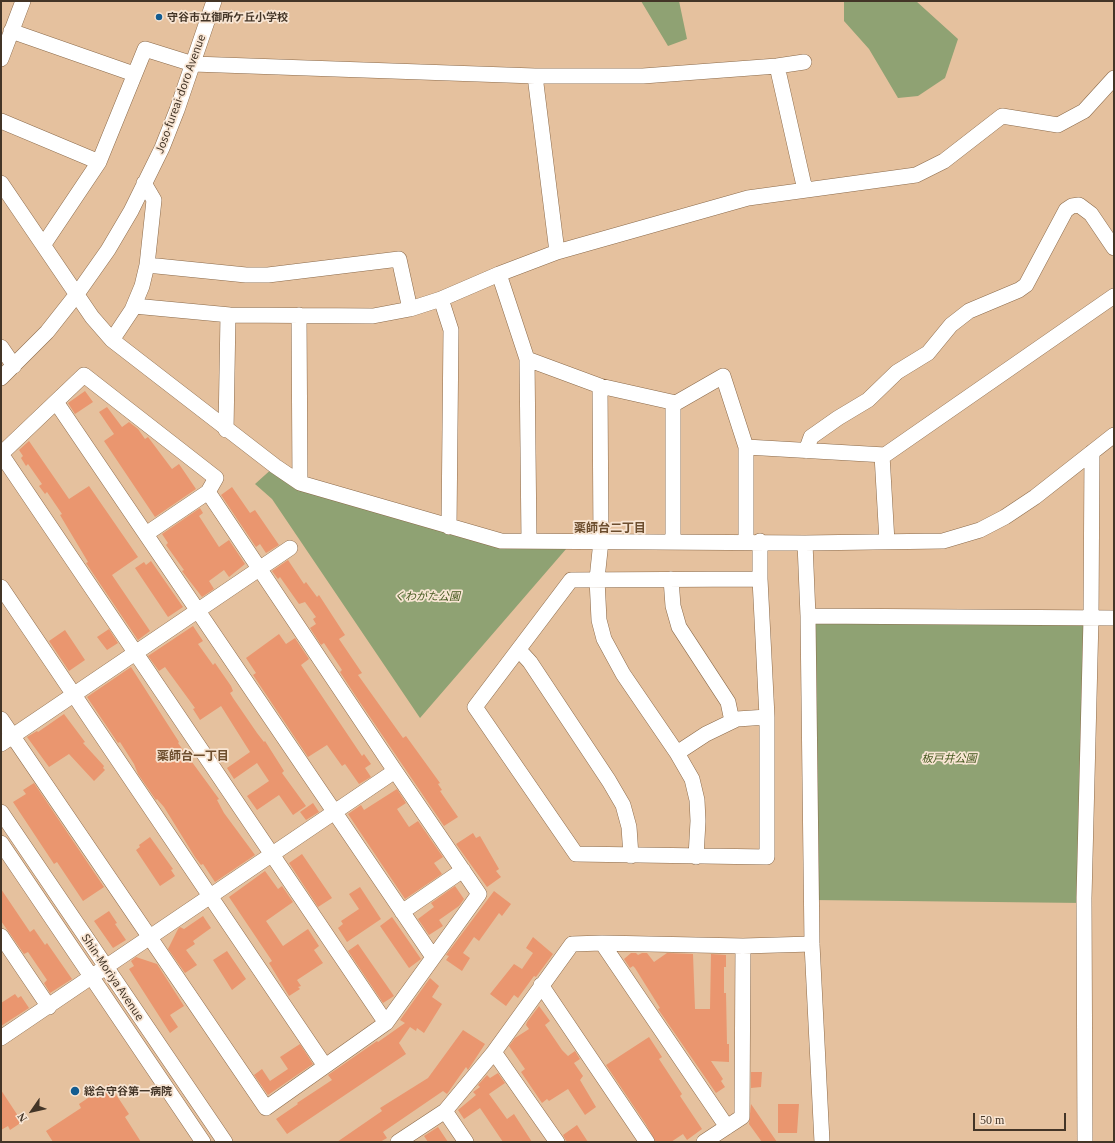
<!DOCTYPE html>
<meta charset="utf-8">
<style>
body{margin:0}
#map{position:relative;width:1115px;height:1143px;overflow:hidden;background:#e5c19e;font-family:Georgia,serif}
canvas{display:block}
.frame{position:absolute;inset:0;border:2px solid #433527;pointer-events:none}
.north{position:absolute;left:12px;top:1091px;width:40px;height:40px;-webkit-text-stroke:3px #f8e5d3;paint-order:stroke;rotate:236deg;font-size:11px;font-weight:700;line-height:16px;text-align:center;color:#433527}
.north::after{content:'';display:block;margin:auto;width:14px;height:18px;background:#433527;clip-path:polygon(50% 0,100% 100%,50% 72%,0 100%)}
.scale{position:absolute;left:973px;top:1113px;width:93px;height:18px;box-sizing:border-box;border:2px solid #433527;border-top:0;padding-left:5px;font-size:12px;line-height:14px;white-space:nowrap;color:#433527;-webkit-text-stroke:3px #f8e5d3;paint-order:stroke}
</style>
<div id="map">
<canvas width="1115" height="1143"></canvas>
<div class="frame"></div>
<div class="north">N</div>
<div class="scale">50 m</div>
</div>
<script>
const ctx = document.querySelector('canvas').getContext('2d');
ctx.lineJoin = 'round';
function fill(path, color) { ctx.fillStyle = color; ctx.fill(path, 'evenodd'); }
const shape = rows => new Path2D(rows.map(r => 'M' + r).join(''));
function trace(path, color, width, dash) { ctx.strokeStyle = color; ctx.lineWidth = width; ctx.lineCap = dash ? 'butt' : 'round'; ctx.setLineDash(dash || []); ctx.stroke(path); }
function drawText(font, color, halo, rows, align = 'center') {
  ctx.font = font + ' Georgia,"Noto Sans JP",serif'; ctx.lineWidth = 3.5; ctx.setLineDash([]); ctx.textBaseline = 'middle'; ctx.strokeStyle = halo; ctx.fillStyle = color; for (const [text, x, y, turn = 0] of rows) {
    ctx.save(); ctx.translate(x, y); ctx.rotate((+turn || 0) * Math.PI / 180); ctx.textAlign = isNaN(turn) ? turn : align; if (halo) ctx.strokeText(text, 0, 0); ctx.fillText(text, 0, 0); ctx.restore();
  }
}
fill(shape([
 [641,1,679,1,687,39,668,46],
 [844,1,916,1,958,39,945,78,918,96,898,98,869,49,844,21],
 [275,466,300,483,501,541,573,541,420,718,272,499,255,484],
 [808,616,1091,618,1084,903,812,900]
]), '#8fa273');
fill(shape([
 [85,391,93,402,75,414,68,403],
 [107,407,122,427,129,422,138,429,145,439,148,437,172,469,179,464,196,489,155,517,104,441,114,434,99,412],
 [29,441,69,499,89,486,138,557,112,575,150,631,138,640,86,563,88,562,60,515,62,514,47,492,45,494,39,486,42,484,28,464,26,466,21,458,23,456,19,450],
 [232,487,250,513,255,510,279,545,266,553,260,544,256,547,221,495],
 [200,508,203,513,199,516,219,547,229,540,245,564,229,577,224,570,209,581,214,589,202,597,182,571,184,570,166,545,168,543,162,534],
 [288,560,304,584,306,582,317,597,319,595,345,635,339,639,362,673,358,675,403,738,406,736,440,783,438,784,442,790,440,791,458,817,444,826,355,695,340,672,342,670,324,643,321,645,310,628,316,624,313,619,316,617,305,602,299,604,280,577,278,579,272,571],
 [151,561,183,607,168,617,135,568,144,562,146,565],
 [193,626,203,641,198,644,213,665,215,663,231,686,233,691,230,693,233,698,257,733,264,742,265,741,284,771,282,773,306,806,293,815,279,795,257,810,247,796,269,781,257,763,234,779,227,768,250,752,221,706,200,720,193,709,195,708,165,667,159,671,148,656],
 [109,629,118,643,107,650,97,637],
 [65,630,85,660,69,671,49,641],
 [279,634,286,644,295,638,309,659,301,665,362,756,364,754,371,764,365,768,371,777,359,784,345,764,342,766,327,745,308,757,253,675,256,673,246,658],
 [131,667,179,742,178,743,200,773,219,799,217,800,224,813,255,855,215,882,203,864,201,865,195,857,164,807,157,799,156,800,138,774,134,764,120,742,118,743,87,697],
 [64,714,85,742,83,743,104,766,103,768,105,770,94,781,69,754,49,767,27,737,37,731,38,732],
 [34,783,104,887,83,901,57,862,54,864,13,802,26,794,23,790],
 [397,789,406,803,397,809,409,827,418,821,443,857,434,863,442,874,405,899,348,814,361,805,364,810],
 [313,803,319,812,306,820,300,812],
 [473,833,476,838,480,836,499,869,496,871,501,877,487,887,456,844],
 [150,837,173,869,171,870,175,876,160,886,136,850,140,847,139,845],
 [302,854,332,898,318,907,289,863],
 [265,871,278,889,282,886,293,902,266,921,283,946,308,929,319,946,314,950,323,963,297,980,301,986,298,987,300,989,289,996,269,963,272,961,229,897],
 [455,886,464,899,459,906,439,920,443,926,429,935,418,919,434,907,431,903],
 [360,887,381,919,347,942,338,928,343,924,341,921,359,909,349,894],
 [1,889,30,932,34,929,45,945,47,943,72,979,50,993,44,983,47,980,28,952,24,954,1,921],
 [494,891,511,904,502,916,499,913,479,941,474,937,463,953,470,958,462,971,446,960,449,956,446,955],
 [109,911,117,923,115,924,126,940,113,948,94,921],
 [203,916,211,928,193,941,195,944,186,950,197,965,185,973,168,949,178,929,180,927,184,929],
 [392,917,421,959,409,968,380,926],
 [533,937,553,954,536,977,534,976,518,998,514,995,506,1006,490,994,514,964,522,969,533,953,526,948],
 [358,944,394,996,383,1003,348,951],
 [227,951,246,979,232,990,213,960],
 [631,953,636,953,638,955,642,953,647,953,654,962,667,953,693,954,695,1009,710,1009,711,954,726,955,726,967,724,967,724,993,726,993,727,1044,729,1044,729,1062,711,1061,723,1079,721,1081,725,1087,716,1093,658,1009,660,1008,635,968,633,966,630,968,624,959],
 [136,957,157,964,184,1006,170,1015,178,1027,170,1033,129,969,134,966,131,961],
 [430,978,439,986,432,997,442,1004,424,1033,417,1028,416,1031,410,1027,399,1043,406,1054,287,1134,276,1119,298,1104,297,1103,332,1080,328,1075,377,1041,378,1042,405,1023,400,1020],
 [15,994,18,998,21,996,29,1008,1,1026,1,1003],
 [539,1006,550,1021,545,1025,562,1050,568,1056,575,1051,580,1059,574,1063,583,1076,580,1080,596,1107,585,1115,568,1089,549,1101,547,1099,542,1103,521,1072,525,1069,509,1046,515,1038,529,1029,526,1025,527,1022],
 [463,1030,485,1044,468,1070,466,1067,447,1094,443,1091,383,1132,387,1138,380,1142,337,1142,382,1111,380,1108,428,1078],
 [649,1037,662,1057,659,1059,682,1094,680,1096,702,1129,687,1140,683,1134,671,1142,656,1142,645,1123,606,1065],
 [300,1044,313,1064,268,1095,254,1075,262,1069,270,1081,288,1069,280,1057],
 [751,1072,762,1072,761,1087,751,1088],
 [498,1073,505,1083,489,1094,507,1119,514,1114,532,1142,503,1142,480,1108,464,1119,458,1110,476,1095,473,1092,480,1087,478,1085,487,1075,490,1078],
 [109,1084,129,1114,125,1117,141,1142,53,1142,46,1131,81,1108,79,1104],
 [1,1090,22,1122,10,1130,8,1126,1,1130],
 [751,1104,777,1142,762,1142,749,1124],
 [778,1104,799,1104,797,1133,778,1133],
 [577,1125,588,1142,567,1142,565,1139,563,1135],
 [438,1127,448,1142,428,1142,424,1136]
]), '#ea966f');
const minor = shape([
 [11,31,134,74],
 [1,59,23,1],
 [777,66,805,190],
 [535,76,557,252],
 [1,121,99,162],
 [1,183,92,317,112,340,275,466,300,483,501,541,805,543,943,541,980,530,1005,517,1035,497,1114,435],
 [44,244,99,162,145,49,193,64,535,76,643,76,777,66,804,62],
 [147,265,246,275,268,275,399,259,410,309],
 [499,274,527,359,600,386,676,403,723,376,746,447,746,542],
 [441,299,451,330,449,527],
 [134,306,230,315,373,316,410,309,441,299,499,274,557,252,748,198,916,175,944,161,1002,116,1058,125,1084,111,1114,78],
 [299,315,300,483],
 [112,340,132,310,142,286,147,265,154,200,144,183],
 [1,347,14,366],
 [527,359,529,541],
 [1,378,47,332,77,294,108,250,131,211,162,148,177,110,214,1],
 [600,386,601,541,597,579,599,620,604,639,623,674,677,753,692,779,697,800,698,821,696,857],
 [56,402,433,957],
 [673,403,673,542],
 [226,430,228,315],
 [746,447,885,455,1114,296],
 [806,451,811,437,838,418,868,400,897,372,928,353,951,325,969,311,1019,290,1026,285,1066,210,1072,206,1079,205,1091,214,1114,248],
 [1,454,386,1023],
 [1,454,84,375,216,478,208,492,146,534],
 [882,455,887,542],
 [805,543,808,616,812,944,822,1142],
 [671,579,673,606,679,627,728,702,732,721],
 [760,579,571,580,475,707,576,854,767,857,767,717,760,579,760,541],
 [1,587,325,1066],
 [808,616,1114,618],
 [519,650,530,662,609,781,623,805,629,827,631,856],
 [1,719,266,1108,386,1023,479,894,395,771,208,492],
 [1,744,290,548],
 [677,753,706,734,737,719,767,717],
 [1,812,225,1142],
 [1,843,203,1142],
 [402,912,463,870],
 [1,936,49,1007],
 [602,943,727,1127],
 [541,985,647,1142],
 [1,1038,395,771],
 [494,1052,557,1142],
 [445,1111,466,1142],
 [398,1142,445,1111,494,1052,572,944,602,943,743,946,812,944],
 [704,1142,742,1117,743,946],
 [1085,1142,1084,898,1091,618,1092,452]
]);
trace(minor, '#8b6a4a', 16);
trace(minor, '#fff', 15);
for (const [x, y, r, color] of [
 [159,17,4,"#145c90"],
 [75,1091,5,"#145c90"]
]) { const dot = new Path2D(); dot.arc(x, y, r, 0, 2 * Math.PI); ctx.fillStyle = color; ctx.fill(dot); trace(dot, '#f8e5d3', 1.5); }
drawText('bold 11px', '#433527', '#f8e5d3', [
 ["守谷市立御所ケ丘小学校",167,17],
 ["総合守谷第一病院",84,1091]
], 'left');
drawText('11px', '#433527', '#f8e5d3', [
 ["Joso-fureai-doro Avenue",180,94,-70],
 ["Shin-Moriya Avenue",113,977,56]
]);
drawText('italic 11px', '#45591f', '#f8e5d3', [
 ["くわがた公園",427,596],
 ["板戸井公園",949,758]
]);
drawText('bold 12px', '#6d4e2e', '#f8e5d3', [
 ["薬師台二丁目",610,527],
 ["薬師台一丁目",193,755]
]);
</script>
